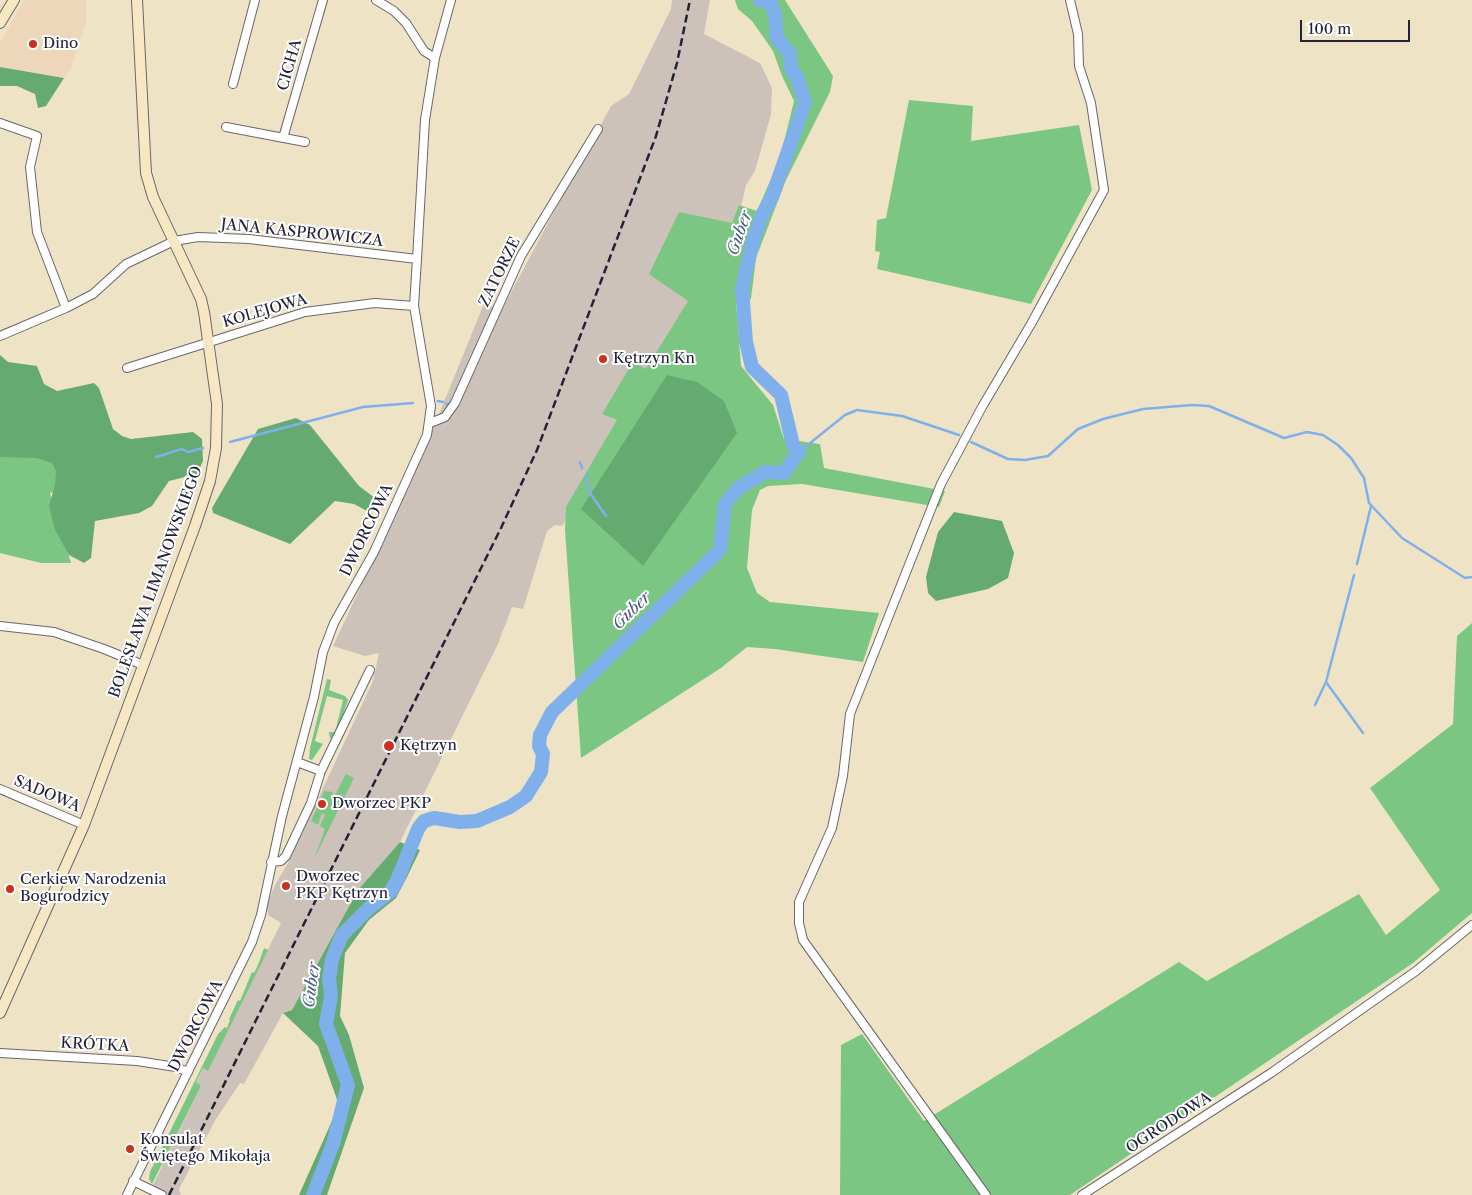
<!DOCTYPE html>
<meta charset="utf-8">
<style>
body{margin:0}
#map{position:relative;width:1472px;height:1195px;overflow:hidden;background:#eee4c5;font-family:"Libre Caslon Text",serif}
canvas{display:block}
.scale{position:absolute;left:1300px;top:20px;width:110px;height:22px;box-sizing:border-box;border:2px solid #22223b;border-top:0;padding-left:6px;font-size:15px;line-height:18px;white-space:nowrap;color:#22223b;-webkit-text-stroke:4px #fff;paint-order:stroke}
</style>
<div id="map">
<canvas width="1472" height="1195"></canvas>
<div class="scale">100 m</div>
</div>
<script>
const ctx = document.querySelector('canvas').getContext('2d');
ctx.lineJoin = 'round';
function fill(path, color) { ctx.fillStyle = color; ctx.fill(path, 'evenodd'); }
const shape = rows => new Path2D(rows.map(r => 'M' + r).join(''));
function trace(path, color, width, dash) { ctx.strokeStyle = color; ctx.lineWidth = width; ctx.lineCap = dash ? 'butt' : 'round'; ctx.setLineDash(dash || []); ctx.stroke(path); }
function drawText(font, color, halo, rows, align = 'center') {
  ctx.font = font + ' "Libre Caslon Text",serif'; ctx.lineWidth = 4; ctx.setLineDash([]); ctx.textBaseline = 'middle'; ctx.strokeStyle = halo; ctx.fillStyle = color; for (const [text, x, y, turn = 0] of rows) {
    ctx.save(); ctx.translate(x, y); ctx.rotate((+turn || 0) * Math.PI / 180); ctx.textAlign = isNaN(turn) ? turn : align; if (halo) ctx.strokeText(text, 0, 0); ctx.fillText(text, 0, 0); ctx.restore();
  }
}
fill(shape([
 [24,0,86,0,86,23,71,68,64,78,0,67,0,42]
]), '#eed6bb');
fill(shape([
 [672,0,710,0,704,34,760,63,772,88,771,114,755,171,746,185,724,280,654,390,562,526,555,525,547,531,523,609,512,607,498,644,400,842,358,890,292,1010,283,1013,244,1084,240,1083,216,1119,179,1189,181,1195,148,1195,201,1086,196,1083,203,1068,208,1070,281,923,268,915,267,905,274,887,290,859,373,681,379,653,365,656,333,646,424,451,483,306,503,307,611,106,629,94,671,9]
]), '#ccc2b9');
fill(shape([
 [735,0,785,0,833,76,830,92,786,180,756,258,751,299,736,301,741,366,773,405,784,439,820,444,824,468,945,491,939,507,802,484,768,486,760,490,752,510,747,568,757,593,770,602,879,613,863,662,775,649,747,647,721,668,581,758,565,530,566,507,617,420,602,414,633,362,646,369,688,301,649,274,679,212,732,223,739,205,757,211,780,158,794,101,782,76,773,51,752,21,738,9],
 [909,100,973,106,971,141,1079,125,1092,190,1031,304,877,269,880,252,875,251,877,220,886,218],
 [0,440,99,482,50,493,71,563,41,563,0,553],
 [1472,623,1472,913,1413,963,1070,1195,840,1195,841,1045,862,1034,924,1121,1179,962,1207,981,1359,894,1386,935,1440,890,1370,788,1453,724,1457,636],
 [327,679,331,680,329,690,345,696,348,700,340,724,336,733,330,739,329,732,335,732,343,700,327,696,315,741,323,744,312,760,309,759,310,748],
 [346,774,354,778,314,859,325,829,320,826,325,815,322,813,318,825,311,821,318,806,323,807,325,802,321,799,324,791,333,792,331,796,334,797],
 [264,948,268,950,208,1071,203,1068,196,1082,201,1086,152,1184,149,1179,150,1172,218,1034,225,1027,227,1028,230,1020,229,1019,238,1000,240,1001,252,972,254,973,258,965]
]), '#7cc683');
fill(shape([
 [0,67,64,78,46,106,38,108,35,94,17,86,0,86],
 [0,355,8,362,37,366,44,384,57,391,94,383,99,388,113,429,122,436,131,439,193,432,202,439,203,461,197,474,169,481,152,506,139,513,95,521,91,558,84,563,69,555,55,530,49,506,55,485,56,471,52,463,37,458,0,457],
 [667,375,697,382,724,401,737,433,643,566,581,509],
 [296,418,310,425,359,486,375,498,376,506,367,511,354,504,335,501,290,544,213,513,212,508,258,429],
 [954,512,1002,521,1014,553,1008,578,988,589,936,601,928,593,926,577,938,532],
 [400,842,420,850,407,877,396,898,369,920,345,953,340,1016,349,1035,364,1088,327,1195,299,1195,339,1105,318,1046,283,1013,292,1010,358,890]
]), '#65ab71');
trace(shape([
 [438,401,443,402],
 [446,404,449,404],
 [230,442,363,407,413,403],
 [971,442,1008,459,1025,460,1048,456,1078,429,1103,419,1143,409,1192,405,1209,406,1284,438,1307,432,1323,435,1338,445,1351,458,1364,478,1369,503,1402,538,1465,578,1472,577],
 [799,452,845,415,857,410,902,416,959,435],
 [156,457,182,449,188,452,203,448],
 [580,462,582,468],
 [586,476,590,493,606,516],
 [1357,564,1371,506],
 [1326,682,1363,733],
 [1315,705,1326,682,1354,575]
]), '#80b0eb', 2.5);
trace(shape([
 [313,1195,333,1144,348,1085,326,1024,331,996,329,979,332,959,342,935,369,908,390,892,396,883,418,829,424,821,434,818,460,822,477,821,510,807,526,796,541,772,543,754,539,746,540,735,552,712,720,550,725,504,737,489,765,472,784,473,799,452,793,445,781,395,752,367,746,342,742,288,753,241,762,215,772,197,805,102,797,77,791,69,790,54,777,38,775,14,771,4,760,0]
]), '#80b0eb', 14);
const street = shape([
 [376,0,394,11,406,23,424,51,435,58],
 [233,84,255,0],
 [0,123,37,136,30,167,37,232,66,308],
 [226,127,305,142],
 [283,138,323,0],
 [0,336,66,308,93,294,126,264,174,241,198,237,249,239,417,259],
 [127,368,305,312,375,303,414,306],
 [430,423,445,417,455,403,521,256,598,129],
 [0,626,54,632,104,649,143,665],
 [297,762,321,771],
 [0,789,84,825],
 [271,862,281,861,286,856,311,803,321,771,370,670],
 [0,1053,137,1061,176,1067,188,1072],
 [133,1181,162,1195],
 [127,1195,252,942,261,915,282,816,314,697,323,652,334,623,374,552,427,435,431,406,414,306,417,259,425,120,435,58,451,0],
 [986,1195,803,940,799,923,799,902,832,828,843,776,850,714,941,484,982,407,1031,324,1104,190,1091,103,1079,66,1078,34,1070,0],
 [1082,1195,1271,1073,1416,971,1472,925]
]);
const secondary = shape([
 [0,23,14,0],
 [0,1013,84,825,195,526,210,481,216,448,217,404,204,312,201,299,153,197,146,173,137,0]
]);
trace(street, '#69666b', 10);
trace(secondary, '#69666b', 12);
trace(street, '#fff', 8);
trace(secondary, '#f7e8c3', 10);
trace(shape([
 [169,1195,501,528,537,450,656,136,677,63,690,0]
]), '#22223b', 2.5, [8, 4]);
for (const [x, y, r, color] of [
 [33,44,5,"#c8321e"],
 [603,359,5,"#c8321e"],
 [389,746,6,"#c8321e"],
 [322,804,5,"#c8321e"],
 [286,886,5,"#c8321e"],
 [10,889,5,"#c8321e"],
 [130,1149,5,"#c8321e"]
]) { const dot = new Path2D(); dot.arc(x, y, r, 0, 2 * Math.PI); ctx.fillStyle = color; ctx.fill(dot); trace(dot, '#fff', 2); }
drawText('15px', '#22223b', '#fff', [
 ["Dino",43,44],
 ["Kętrzyn Kn",613,359],
 ["Kętrzyn",400,746],
 ["Dworzec PKP",332,804],
 ["Dworzec",296,877],
 ["PKP Kętrzyn",296,894],
 ["Cerkiew Narodzenia",20,880],
 ["Bogurodzicy",20,897],
 ["Konsulat",140,1140],
 ["Świętego Mikołaja",140,1157]
], 'left');
drawText('15px', '#22223b', '#fff', [
 ["CICHA",290,65,-74],
 ["JANA KASPROWICZA",302,233,6],
 ["ZATORZE",500,272,-64],
 ["KOLEJOWA",265,311,-16],
 ["DWORCOWA",367,530,-64],
 ["BOLESŁAWA LIMANOWSKIEGO",156,582,-70],
 ["SADOWA",47,794,23],
 ["DWORCOWA",196,1026,-63],
 ["KRÓTKA",95,1045,3],
 ["OGRODOWA",1169,1123,-33]
]);
drawText('italic 16px', '#485b81', '#fff', [
 ["Guber",740,233,-71],
 ["Guber",632,611,-44],
 ["Guber",312,985,-83]
]);
</script>
